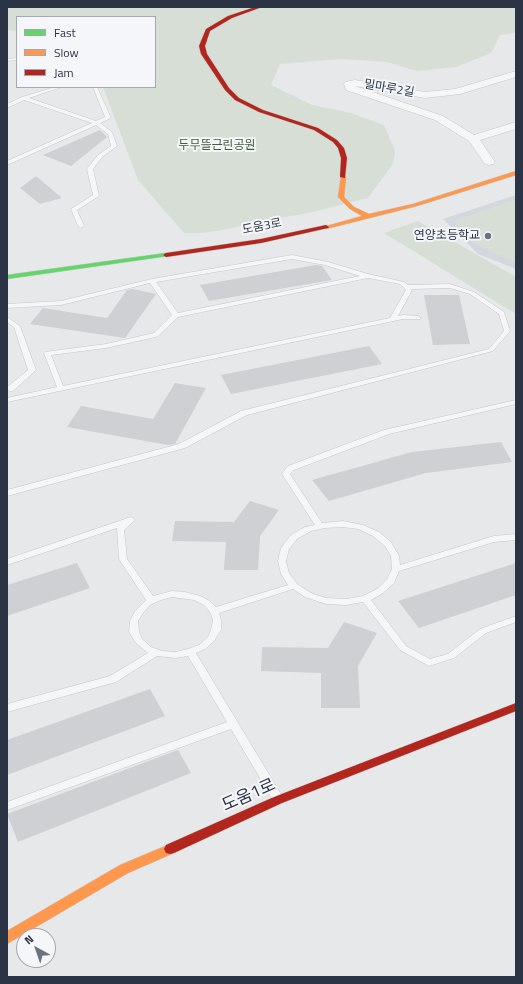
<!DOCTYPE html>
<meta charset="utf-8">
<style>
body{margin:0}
#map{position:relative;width:523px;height:984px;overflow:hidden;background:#e6e8ea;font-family:"Titillium Web",sans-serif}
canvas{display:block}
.frame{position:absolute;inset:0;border:8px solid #2b3445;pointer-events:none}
.legend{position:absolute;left:16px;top:16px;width:140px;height:72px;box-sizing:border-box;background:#f4f6f9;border:1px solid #a4a8b1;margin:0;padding:5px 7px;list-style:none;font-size:12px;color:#2b3445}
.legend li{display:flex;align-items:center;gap:8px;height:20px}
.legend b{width:20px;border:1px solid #a4a8b1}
.north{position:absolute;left:16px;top:928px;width:40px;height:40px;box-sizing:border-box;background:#f4f6f9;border:1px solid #a4a8b1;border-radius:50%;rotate:320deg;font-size:11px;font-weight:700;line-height:16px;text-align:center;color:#2b3445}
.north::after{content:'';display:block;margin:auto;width:14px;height:18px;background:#6c737f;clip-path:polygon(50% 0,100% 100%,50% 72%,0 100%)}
</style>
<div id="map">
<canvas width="523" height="984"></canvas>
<div class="frame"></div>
<ul class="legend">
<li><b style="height:5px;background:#63d668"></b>Fast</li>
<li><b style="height:5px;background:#ff974d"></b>Slow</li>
<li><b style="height:5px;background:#b3261e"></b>Jam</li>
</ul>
<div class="north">N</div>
</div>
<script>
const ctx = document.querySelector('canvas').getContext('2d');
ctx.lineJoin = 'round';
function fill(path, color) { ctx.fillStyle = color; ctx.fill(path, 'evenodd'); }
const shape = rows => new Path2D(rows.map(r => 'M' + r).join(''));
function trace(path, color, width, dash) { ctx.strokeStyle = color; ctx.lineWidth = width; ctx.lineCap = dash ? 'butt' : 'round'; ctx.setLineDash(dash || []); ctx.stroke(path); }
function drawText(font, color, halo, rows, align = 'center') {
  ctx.font = font + ' "Titillium Web","Noto Sans KR",sans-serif'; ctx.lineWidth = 4; ctx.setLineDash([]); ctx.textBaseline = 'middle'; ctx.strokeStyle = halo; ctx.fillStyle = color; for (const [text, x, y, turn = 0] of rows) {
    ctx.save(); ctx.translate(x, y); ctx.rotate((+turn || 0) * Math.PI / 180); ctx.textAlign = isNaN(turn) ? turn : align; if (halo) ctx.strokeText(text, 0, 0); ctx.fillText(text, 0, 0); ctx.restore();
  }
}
fill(shape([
 [516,195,516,269,478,254,443,219]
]), '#d4d7dd');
fill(shape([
 [7,7,516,7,516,33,500,35,491,53,456,67,417,71,387,62,342,59,280,64,271,85,312,105,351,113,384,125,395,151,393,164,368,198,309,213,255,222,228,229,203,233,184,233,138,180,103,87,155,87,155,17,17,17,17,31,7,30],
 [516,199,516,263,471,242,454,221],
 [418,221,516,277,516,314,384,233]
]), '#d6ded6');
fill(shape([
 [100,130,107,137,71,166,43,155],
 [36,176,62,198,40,204,20,188],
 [316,265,322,266,332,280,209,301,200,285],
 [133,289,156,294,125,338,30,324,43,308,107,318,127,290],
 [424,295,459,295,470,344,433,345],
 [369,346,382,364,231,394,221,375],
 [175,383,206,388,175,444,168,445,67,427,81,406,153,419],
 [501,442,512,462,426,473,329,501,312,480,412,452],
 [250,501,279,510,260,536,258,570,224,570,226,542,172,541,175,521,234,522],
 [77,563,90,588,7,616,7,585],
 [516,563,516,595,419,628,398,601],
 [344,622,377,633,358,666,360,708,321,708,321,673,261,671,262,647,328,648],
 [150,689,165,716,7,775,7,740],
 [178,750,191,773,18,842,7,814]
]), '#ced0d3');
const lane = shape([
 [17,58,17,60,7,61,7,59,17,58],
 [55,87,62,87,29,98,96,121,105,117,93,87,97,87,111,118,100,123,112,132,117,146,102,157,93,169,99,196,77,210,84,226,81,228,78,226,71,209,93,195,87,169,98,155,111,146,108,134,96,125,7,165,7,161,92,123,24,100,7,108,7,104,22,97,55,87],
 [292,255,328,262,368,274,404,282,408,285,450,284,474,292,504,312,510,331,493,351,247,415,185,448,7,496,7,490,179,444,241,411,489,349,504,331,499,314,470,294,450,288,411,289,412,290,398,316,403,315,418,316,420,317,420,319,403,319,7,402,7,398,57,387,44,353,45,352,106,344,154,333,172,315,150,283,61,305,7,308,7,304,61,301,152,279,292,255],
 [292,259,325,265,360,276,178,313,156,282,292,259],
 [368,278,400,284,406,290,390,318,63,386,51,355,106,348,156,337,158,336,178,317,368,278],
 [7,317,20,326,36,370,13,391,10,391,7,390,7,387,28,370,14,327,7,322,7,317],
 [516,400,516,404,389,434,294,470,290,474,322,523,343,521,363,525,379,532,391,542,399,556,400,565,494,536,516,534,516,540,494,542,399,571,394,583,383,593,371,600,406,646,430,659,448,654,480,629,516,616,516,622,486,633,454,658,429,666,400,650,363,602,346,605,326,604,305,597,293,589,219,613,221,620,221,630,214,641,205,649,196,653,282,796,283,799,282,802,278,803,274,802,231,729,7,810,7,802,227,722,188,656,176,658,157,656,116,682,7,712,7,704,110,676,148,653,136,643,129,632,130,621,135,611,146,600,119,559,117,528,7,565,7,559,131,517,135,520,124,530,127,559,153,596,172,591,185,592,200,596,210,601,216,607,288,585,281,574,278,561,281,548,291,535,305,527,315,525,282,474,288,466,384,430,516,400],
 [343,527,358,529,373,536,385,546,391,556,392,569,387,579,377,589,363,596,346,599,326,598,311,593,297,584,289,573,286,561,289,549,297,539,311,531,325,528,343,527],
 [172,597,194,600,204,605,210,612,213,620,211,630,208,637,199,645,188,649,176,652,162,651,151,647,142,639,139,632,138,621,143,613,150,605,161,600,172,597]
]);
const street = shape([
 [516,71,516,77,460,94,425,98,355,86,443,116,474,135,516,122,516,129,480,140,495,162,493,164,489,165,485,164,469,141,435,120,346,90,344,84,345,82,355,80,425,92,455,89,516,71]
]);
const fast = shape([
 [166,253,168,254,168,256,7,279,7,275,166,253]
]);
const slow = shape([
 [516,171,516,175,417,206,326,229,323,227,362,216,350,209,338,197,341,176,346,177,344,197,354,207,369,214,413,204,516,171],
 [170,844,174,845,176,849,174,853,128,873,7,944,7,931,120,865,170,844]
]);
const jam = shape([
 [255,7,262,7,232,18,210,31,205,46,207,54,229,88,239,98,263,110,318,128,337,140,344,148,347,158,345,178,340,177,341,158,338,148,333,142,314,130,259,112,235,100,225,90,201,54,199,46,206,29,228,16,255,7],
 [326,225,329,227,328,228,261,243,166,257,163,255,166,253,261,239,326,225],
 [516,703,516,711,282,803,174,853,170,854,166,853,164,849,166,845,274,797,516,703]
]);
trace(lane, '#c4c6c8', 1);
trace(street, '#c4c6c8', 1);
trace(fast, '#c4c6c8', 1);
trace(slow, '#c4c6c8', 1);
trace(jam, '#c4c6c8', 1);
fill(lane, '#f5f6f7');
fill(street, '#f5f6f7');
fill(fast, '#63d668');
fill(slow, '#ff974d');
fill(jam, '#b3261e');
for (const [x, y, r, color] of [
 [488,236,4,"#6c737f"]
]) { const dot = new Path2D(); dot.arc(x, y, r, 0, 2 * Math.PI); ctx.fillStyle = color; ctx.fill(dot); trace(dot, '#f4f6f9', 1.5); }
drawText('12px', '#2b3445', '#f4f6f9', [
 ["밀마루2길",389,89,10],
 ["도움3로",262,227,-11]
]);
drawText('12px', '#3f6138', '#f4f6f9', [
 ["두무뜰근린공원",217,146]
]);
drawText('12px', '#2b3445', '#f4f6f9', [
 ["연양초등학교",480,236]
], 'right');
drawText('17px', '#2b3445', '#f4f6f9', [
 ["도움1로",249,796,-24]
]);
</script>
